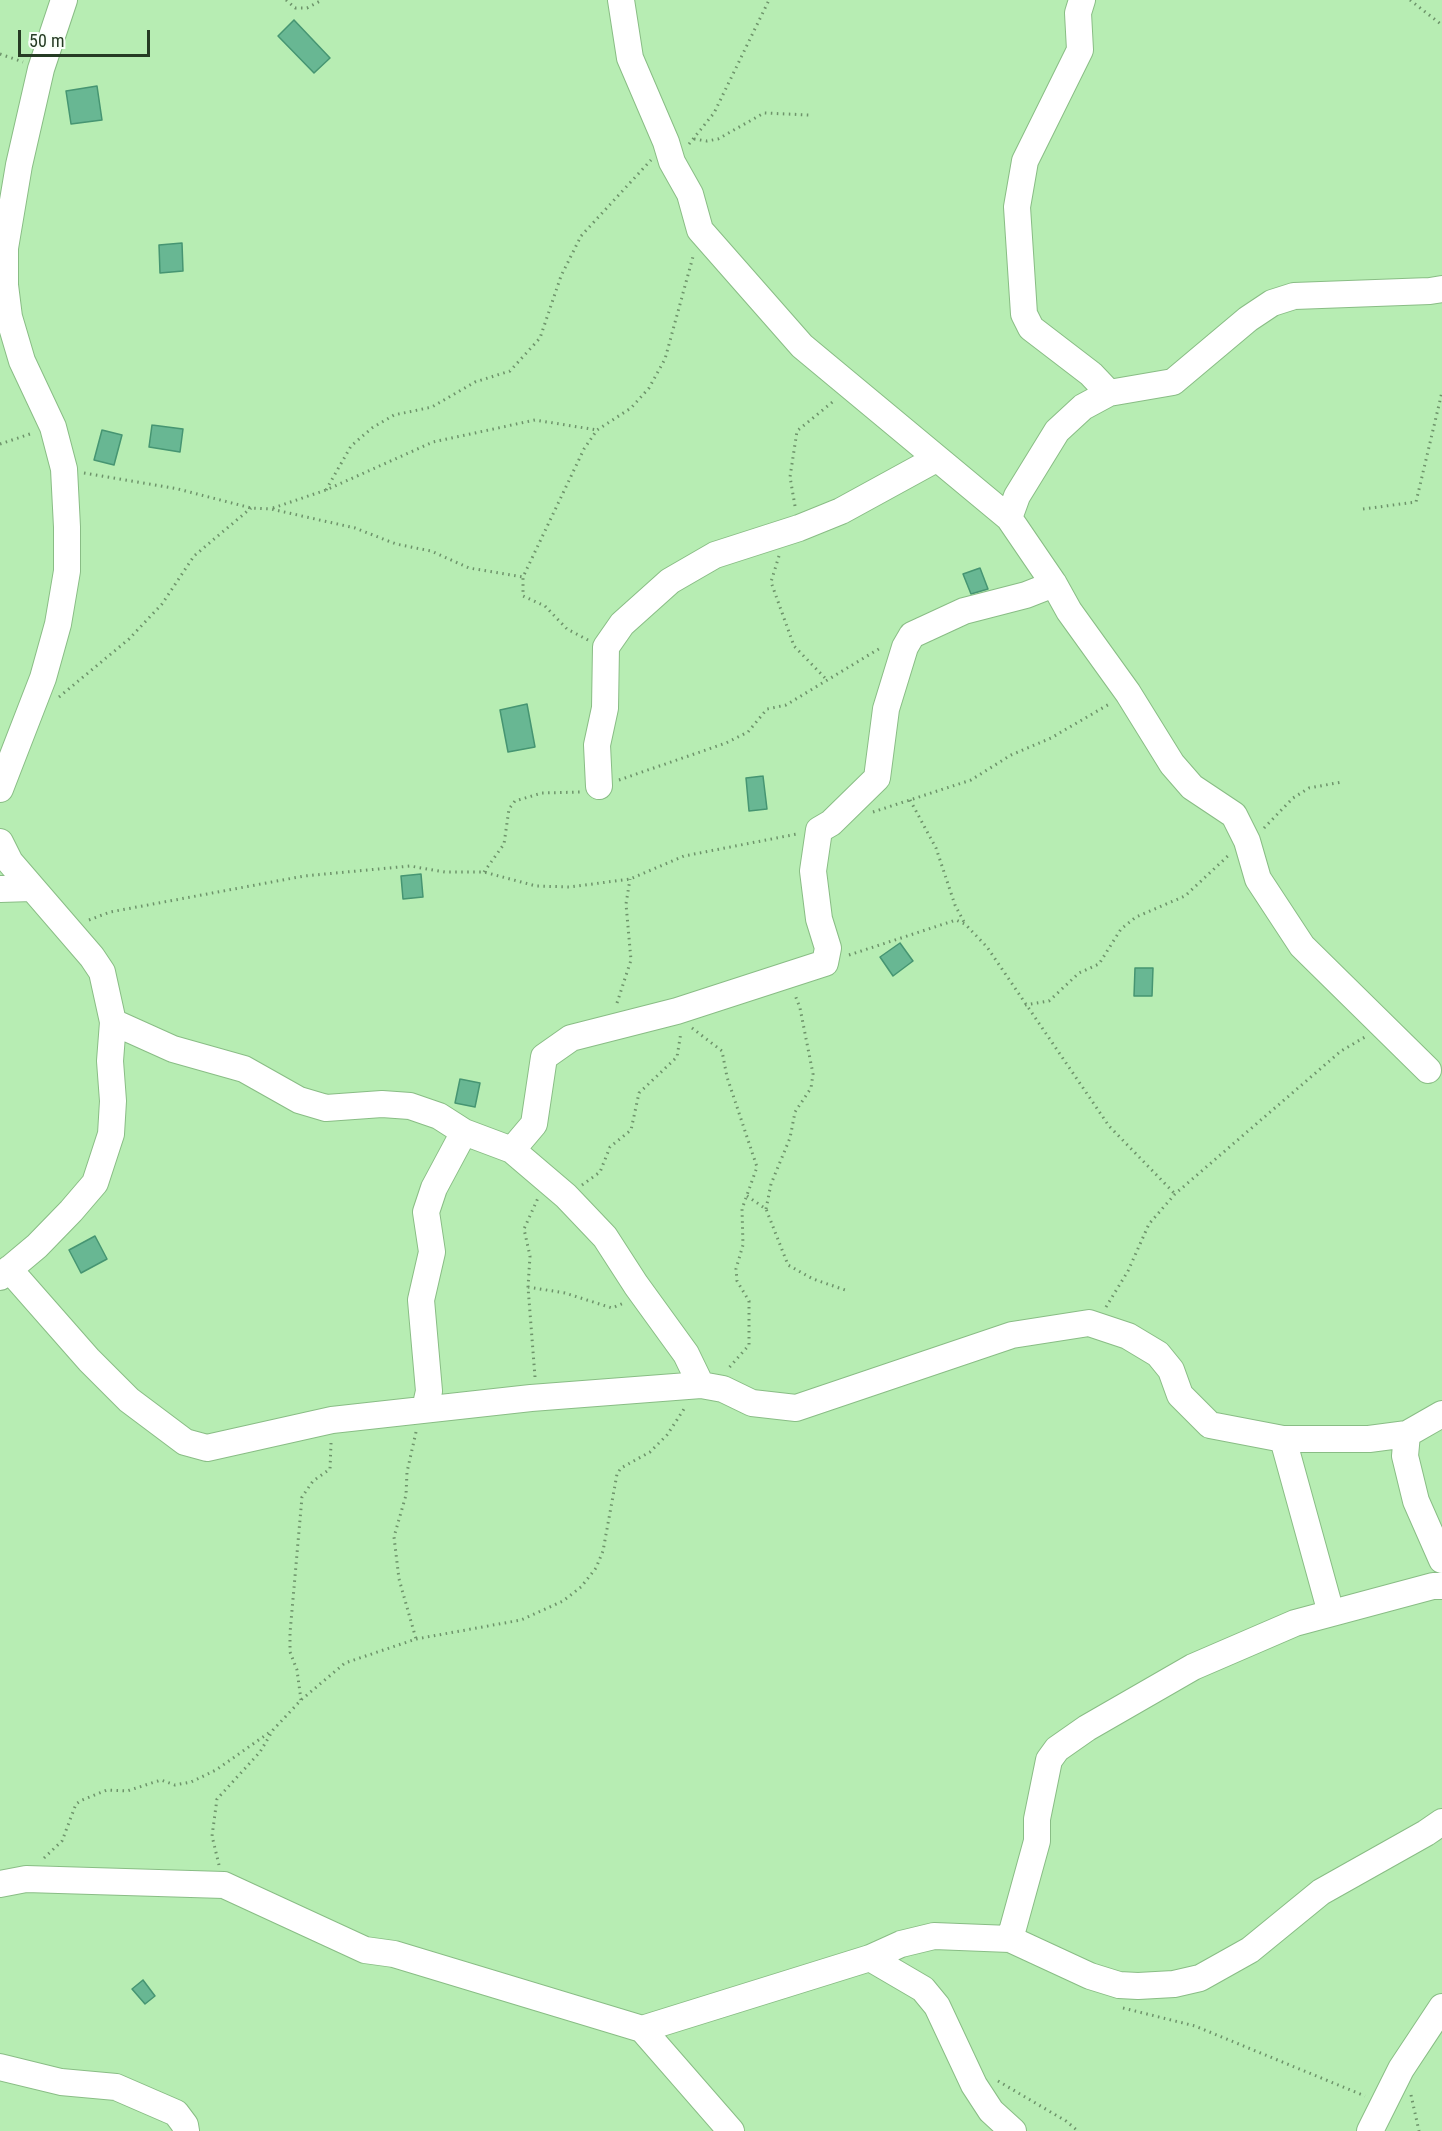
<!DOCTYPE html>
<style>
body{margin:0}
#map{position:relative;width:1442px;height:2131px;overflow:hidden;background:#b7edb3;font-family:"Roboto Condensed",sans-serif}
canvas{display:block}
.scale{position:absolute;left:18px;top:30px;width:132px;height:27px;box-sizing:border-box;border:3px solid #263b24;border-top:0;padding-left:8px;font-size:18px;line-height:21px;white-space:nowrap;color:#263b24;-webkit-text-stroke:4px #f9fff9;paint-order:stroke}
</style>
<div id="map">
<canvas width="1442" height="2131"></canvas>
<div class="scale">50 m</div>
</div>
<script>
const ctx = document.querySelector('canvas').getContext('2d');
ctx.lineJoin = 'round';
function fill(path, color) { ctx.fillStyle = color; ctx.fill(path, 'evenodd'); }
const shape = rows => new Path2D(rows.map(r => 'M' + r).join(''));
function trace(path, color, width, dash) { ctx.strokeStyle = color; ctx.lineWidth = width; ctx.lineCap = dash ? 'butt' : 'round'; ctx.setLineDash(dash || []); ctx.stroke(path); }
const building = shape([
 [294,20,330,58,314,73,278,36,294,20],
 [97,86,102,120,71,124,66,91,97,86],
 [182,243,183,271,160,273,159,245,182,243],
 [152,425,183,429,180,452,149,447,152,425],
 [102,430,122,435,114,465,94,460,102,430],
 [980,568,988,589,971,594,963,574,980,568],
 [527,704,535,747,508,752,500,710,527,704],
 [763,776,767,809,749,811,746,778,763,776],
 [421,874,423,897,403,899,401,876,421,874],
 [900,943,913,961,893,976,880,957,900,943],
 [1135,968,1153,968,1152,996,1134,996,1135,968],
 [460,1079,480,1083,475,1107,455,1103,460,1079],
 [95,1236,107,1259,81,1273,69,1250,95,1236],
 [143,1980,155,1996,145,2004,132,1989,143,1980]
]);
fill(building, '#68b793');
trace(building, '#469572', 1.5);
const minor = shape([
 [621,0,630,58,666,142,672,162,690,194,700,230,802,346,1009,518,1054,584,1069,611,1128,693,1172,764,1192,787,1234,815,1247,841,1258,879,1302,946,1428,1070],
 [1082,0,1078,13,1080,50,1025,161,1017,207,1024,314,1031,328,1091,374,1109,393],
 [1009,518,1017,496,1057,431,1083,407,1109,393,1173,382,1248,319,1272,303,1294,296,1430,291,1442,289],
 [599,786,597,745,605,708,606,647,622,624,670,581,715,555,799,528,841,511,936,459],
 [0,789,43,678,58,624,67,571,67,527,64,469,53,427,22,361,9,317,5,285,5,248,19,165,41,69,64,0],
 [0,842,10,862,92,957,102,972,113,1022,110,1061,113,1101,111,1134,95,1183,71,1211,37,1246,0,1277],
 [0,889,32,888],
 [113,1022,173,1049,244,1069,299,1100,326,1108,382,1104,410,1106,439,1116,464,1132,512,1150,566,1196,605,1237,636,1285,686,1354,701,1385],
 [512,1150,534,1124,544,1057,571,1038,677,1011,825,963,828,948,819,919,813,871,819,830,831,823,877,778,886,709,905,647,912,635,964,611,1026,595,1054,584],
 [9,1269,89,1360,129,1400,185,1442,207,1448,332,1420,531,1398,701,1385,723,1389,752,1403,796,1408,1012,1335,1089,1323,1128,1336,1158,1354,1171,1370,1180,1395,1210,1425,1283,1439,1369,1439,1407,1434,1442,1414],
 [425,1409,429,1391,421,1300,432,1252,426,1212,434,1188,464,1132],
 [1407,1434,1405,1456,1416,1501,1442,1560],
 [1283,1439,1331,1613],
 [0,1884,26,1879,224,1885,365,1950,394,1954,642,2029,870,1958,901,1944,934,1936,1010,1939,1090,1976,1119,1985,1138,1986,1174,1984,1200,1978,1250,1950,1321,1892,1426,1833,1442,1822],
 [1010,1939,1037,1841,1037,1819,1049,1760,1057,1749,1087,1728,1193,1667,1295,1623,1433,1586,1442,1586],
 [870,1958,923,1989,937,2006,974,2085,991,2111,1013,2131],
 [642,2029,731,2131],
 [0,2067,61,2082,116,2087,176,2113,185,2125,186,2131],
 [1370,2131,1401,2069,1442,2007]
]);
trace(minor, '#89bd85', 28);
trace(shape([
 [286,0,295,8,307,8,322,0],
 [1410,0,1442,25],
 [0,54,23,62],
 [694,139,707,141,718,139,764,113,809,115],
 [689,144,714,113,769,0],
 [0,444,33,433],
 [84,473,178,489,251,508,271,509,355,528,396,544,431,551,469,568,523,577],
 [326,490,351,446,372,428,394,415,432,407,475,382,510,371,540,338,561,276,581,236,651,160],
 [795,506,790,477,797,431,835,400],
 [273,508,326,490,433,442,535,420,597,430],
 [1363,509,1416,502,1442,392],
 [779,556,771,582,794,646,827,680],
 [588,640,567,629,545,606,523,596,523,577,584,449,597,430,631,408,649,388,665,359,694,253],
 [59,697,129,639,162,604,194,556,251,508],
 [619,780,726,743,748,732,767,709,786,705,882,647],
 [910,800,936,848,955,905,964,922],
 [873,812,971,780,1011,755,1051,738,1111,703],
 [1264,828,1293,798,1309,788,1342,782],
 [484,872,504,844,509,809,515,801,542,793,581,792],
 [89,920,110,912,304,876,410,866,445,872,484,872,536,886,570,887,630,879,684,856,797,834],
 [849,955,956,920,965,924,987,947,1109,1126,1175,1194],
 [617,1003,631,960,626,904,630,879],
 [1025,1005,1049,1001,1079,973,1099,964,1121,929,1136,917,1185,896,1230,854],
 [692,1028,722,1051,727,1077,757,1167,742,1209,743,1245,736,1269,737,1281,749,1301,749,1345,727,1370],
 [582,1185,600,1172,610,1147,631,1130,639,1093,677,1057,681,1032],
 [747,1196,766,1209,788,1265,813,1279,848,1291],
 [766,1209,771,1184,790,1138,795,1112,811,1088,813,1074,800,1008,795,995],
 [528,1287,565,1293,612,1308,624,1303],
 [1106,1307,1128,1271,1149,1224,1175,1194,1341,1051,1365,1037],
 [535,1377,528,1287,530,1256,524,1229,538,1198],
 [416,1432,407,1472,406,1495,394,1537,399,1579,416,1639],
 [301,1700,297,1670,290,1652,290,1633,302,1497,313,1481,330,1469,331,1443],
 [44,1858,62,1841,76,1804,82,1800,107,1790,127,1791,161,1780,175,1785,191,1782,216,1770,270,1732],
 [219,1865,212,1836,217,1799,260,1752,273,1730,301,1700,345,1663,416,1639,521,1620,563,1601,581,1587,596,1568,603,1551,617,1474,621,1468,650,1452,667,1435,686,1406],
 [1123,2008,1195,2026,1365,2096],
 [998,2081,1066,2121,1078,2131],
 [1411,2095,1419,2131]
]), '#6d936a', 3, [1.5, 4.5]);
trace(minor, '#fff', 26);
</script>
